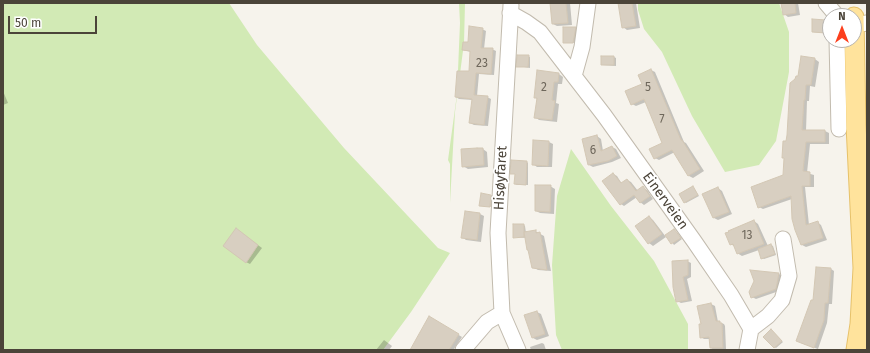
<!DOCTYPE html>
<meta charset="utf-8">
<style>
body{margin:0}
#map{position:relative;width:870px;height:353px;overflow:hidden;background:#f6f3ec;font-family:"Fira Sans",sans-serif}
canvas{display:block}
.frame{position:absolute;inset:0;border:4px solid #4b4439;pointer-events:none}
.north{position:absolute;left:822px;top:8px;width:40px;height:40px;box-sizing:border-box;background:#fff;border:1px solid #b7b4b0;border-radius:50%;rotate:0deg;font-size:11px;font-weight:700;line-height:16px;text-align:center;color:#4b4439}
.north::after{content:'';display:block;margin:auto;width:14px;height:18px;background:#fc3f1d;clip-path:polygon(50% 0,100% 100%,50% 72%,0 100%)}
.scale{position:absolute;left:8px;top:16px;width:89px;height:18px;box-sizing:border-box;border:2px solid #4b4439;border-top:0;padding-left:5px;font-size:12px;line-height:14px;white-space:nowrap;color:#4b4439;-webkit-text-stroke:3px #fff;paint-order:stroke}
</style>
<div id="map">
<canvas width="870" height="353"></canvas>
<div class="frame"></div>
<div class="north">N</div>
<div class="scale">50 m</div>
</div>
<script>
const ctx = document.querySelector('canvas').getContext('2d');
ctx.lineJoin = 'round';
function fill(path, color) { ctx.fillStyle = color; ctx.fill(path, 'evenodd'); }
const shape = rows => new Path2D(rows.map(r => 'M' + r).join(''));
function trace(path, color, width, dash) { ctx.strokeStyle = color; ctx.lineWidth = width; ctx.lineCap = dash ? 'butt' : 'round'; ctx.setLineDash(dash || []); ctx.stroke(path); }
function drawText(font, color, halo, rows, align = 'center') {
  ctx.font = font + ' "Fira Sans",sans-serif'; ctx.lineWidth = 3.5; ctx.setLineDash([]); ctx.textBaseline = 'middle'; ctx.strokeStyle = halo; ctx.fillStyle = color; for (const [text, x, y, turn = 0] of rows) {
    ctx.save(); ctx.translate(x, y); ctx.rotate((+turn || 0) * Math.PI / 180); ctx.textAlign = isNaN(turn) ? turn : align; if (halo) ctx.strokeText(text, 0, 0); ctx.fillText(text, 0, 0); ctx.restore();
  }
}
fill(shape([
 [3,3,229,3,257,45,344,148,438,248,450,253,411,312,383,350,3,350],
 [459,3,465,3,464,43,455,112,450,203,450,164,448,160,457,94,460,23],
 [638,3,779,3,789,32,789,72,776,141,759,165,725,172,692,116,662,52,644,29,638,10],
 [571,149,611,206,654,261,688,324,688,350,562,350,556,335,552,265,557,196]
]), '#d2eab5');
fill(shape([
 [485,3,498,3,498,4,486,4],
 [551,3,570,3,572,25,557,26,553,24],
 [619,3,636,3,640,28,627,30,623,27],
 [782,3,798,3,800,15,788,17,784,14],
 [813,20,828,22,827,33,813,32],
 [575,28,577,29,575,43,564,42],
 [482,29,486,31,484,49,492,49,496,51,494,75,479,74,477,96,487,97,491,99,488,126,474,125,470,123,473,100,459,99,456,97,470,72,471,52,463,50],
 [528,56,530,57,530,68,518,66],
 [614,57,616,58,616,66,602,65],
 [815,59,819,62,815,87,810,86,809,101,807,101,806,131,825,131,829,133,829,144,810,144,807,173,814,175,814,187,805,187,809,225,817,222,821,225,827,240,806,247,802,245,801,241,792,199,763,209,759,207,784,176,787,142,799,77],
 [651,70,655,72,684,142,686,143,704,171,693,178,689,176,675,152,659,160,655,158,663,144,646,102,636,106,632,104],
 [538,72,559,74,563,77,562,84,558,84,556,103,559,104,557,122,539,120,535,117,537,99,535,97],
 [3,91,8,103,3,105],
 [597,136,601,139,603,151,612,147,616,149,621,158,612,162,593,167,589,165],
 [549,142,553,144,552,167,537,167,533,164],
 [483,149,487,152,488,167,468,169,463,166],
 [527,162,528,163,528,185,517,185,515,184,516,174,511,173],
 [613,174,617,176,622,184,627,180,631,182,638,191,643,188,647,190,653,199,644,205,640,202,637,197,624,206,621,204],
 [550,186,555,189,554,214,540,213,536,211],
 [693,187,699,196,686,203,685,202],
 [718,188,722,191,732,214,718,220,714,218,704,194],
 [491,195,493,197,492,207,482,206],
 [480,214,484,216,481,242,466,240,462,237],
 [649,217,653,220,666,237,653,246,649,243,637,226],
 [754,221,758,224,768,246,771,245,773,246,776,255,764,259,762,258,759,250,742,256,737,253,735,247,731,244],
 [524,225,525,226,526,233,535,231,544,236,551,271,538,270,533,267,530,251,528,250,526,238,514,237],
 [674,230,682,239,674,245,667,235],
 [240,232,262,248,250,264,246,262],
 [687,261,691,263,691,277,687,279,692,301,681,303,677,301,674,287],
 [831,269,834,271,832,304,829,304,827,323,818,349,801,343,814,301],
 [751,271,779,274,783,276,779,291,756,299,752,297,755,281],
 [711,304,715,306,718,322,724,324,725,326,726,349,714,350,711,348,710,339,704,339,701,337],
 [537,312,541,314,549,336,537,340,533,338],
 [430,317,462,337,454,349,456,350,411,350],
 [773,332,783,342,776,348,774,347],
 [384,340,392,346,389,350,376,350],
 [542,343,544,344,546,350,531,350,530,347]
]), '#0003');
const building = shape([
 [550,3,566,3,568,23,552,24,550,3],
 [618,3,632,3,636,26,622,28,618,3],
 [781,3,795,3,796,13,783,15,781,3],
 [812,19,826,20,826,33,812,32,812,19],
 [469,26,483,28,481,48,493,48,491,74,476,73,474,95,488,96,484,125,469,123,472,99,455,97,457,71,469,71,470,51,462,50,463,42,468,42,469,26],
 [563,27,576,27,573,43,563,43,563,27],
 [517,55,529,55,528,67,516,67,517,55],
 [601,56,614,56,614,65,601,65,601,56],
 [801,56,815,58,811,85,806,85,805,100,804,100,802,130,825,130,825,142,806,142,803,171,810,172,810,186,802,186,806,225,818,221,823,238,801,245,795,230,792,219,791,196,758,208,751,187,783,175,784,158,782,158,783,141,786,141,787,135,790,83,795,79,796,76,798,76,801,56],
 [651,69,681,140,682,140,700,169,688,176,672,150,654,159,649,149,662,143,644,99,631,105,625,91,642,84,638,75,651,69],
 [537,70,559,73,558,82,554,82,552,100,555,101,552,120,534,118,537,98,534,98,537,70],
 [597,135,601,151,612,146,617,156,608,161,588,165,582,139,597,135],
 [533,140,549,141,548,166,532,165,533,140],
 [477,148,483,148,484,165,462,167,461,149,477,148],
 [511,160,527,161,526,185,514,184,515,174,510,174,511,160],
 [613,173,621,183,627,179,636,191,643,186,650,196,640,203,634,195,620,205,602,181,613,173],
 [535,185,551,185,550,212,535,211,535,185],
 [693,186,698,195,684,203,679,194,693,186],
 [718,187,729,212,713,218,702,194,718,187],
 [481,193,491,195,490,207,479,206,481,193],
 [465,211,480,213,477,240,461,238,465,211],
 [649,216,662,234,648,244,635,226,649,216],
 [754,220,764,244,737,254,733,244,730,245,725,233,729,232,728,231,754,220],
 [513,224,524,224,524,237,513,238,513,224],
 [236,228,258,245,246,263,223,246,236,228],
 [674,229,681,238,671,244,665,235,674,229],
 [536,230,536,233,540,232,547,270,532,268,528,250,527,250,524,232,536,230],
 [771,244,775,254,761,259,758,249,771,244],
 [688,260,688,275,683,277,688,300,676,302,673,287,672,261,688,260],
 [816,267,831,268,828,303,825,303,824,320,814,348,796,341,811,300,813,300,816,267],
 [750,270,779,273,776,289,751,298,749,292,754,281,750,270],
 [711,303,716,321,720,321,720,323,722,323,723,348,710,348,709,337,700,338,699,324,701,324,697,306,711,303],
 [537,311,545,334,532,338,524,315,537,311],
 [429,316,459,334,449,350,410,350,429,316],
 [771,329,782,341,774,348,763,337,771,329]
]);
fill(building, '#d8cfc1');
trace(building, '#d3c7b4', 1);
const minor = shape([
 [826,3,837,16],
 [511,5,498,233,502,313,518,350],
 [510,13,526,22,540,32,604,115,694,241,731,295,751,329,747,350],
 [854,25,867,23],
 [837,40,839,129],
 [574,76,582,47,588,3],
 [751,329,768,316,782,300,789,276,783,239],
 [463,350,487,322,502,313]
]);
const major = shape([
 [854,17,856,125,863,268,860,324,856,350]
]);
trace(minor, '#c2bbae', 17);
trace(major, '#e6c16a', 21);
trace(minor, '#fff', 15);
trace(major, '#ffe39c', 19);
drawText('12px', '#6e675b', null, [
 ["23",482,64],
 ["2",544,88],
 ["5",648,88],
 ["7",662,120],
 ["6",593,151],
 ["13",747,236]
]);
drawText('14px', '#4b4439', '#fff', [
 ["Hisøyfaret",501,178,-87],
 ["Einerveien",665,201,54]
]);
</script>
